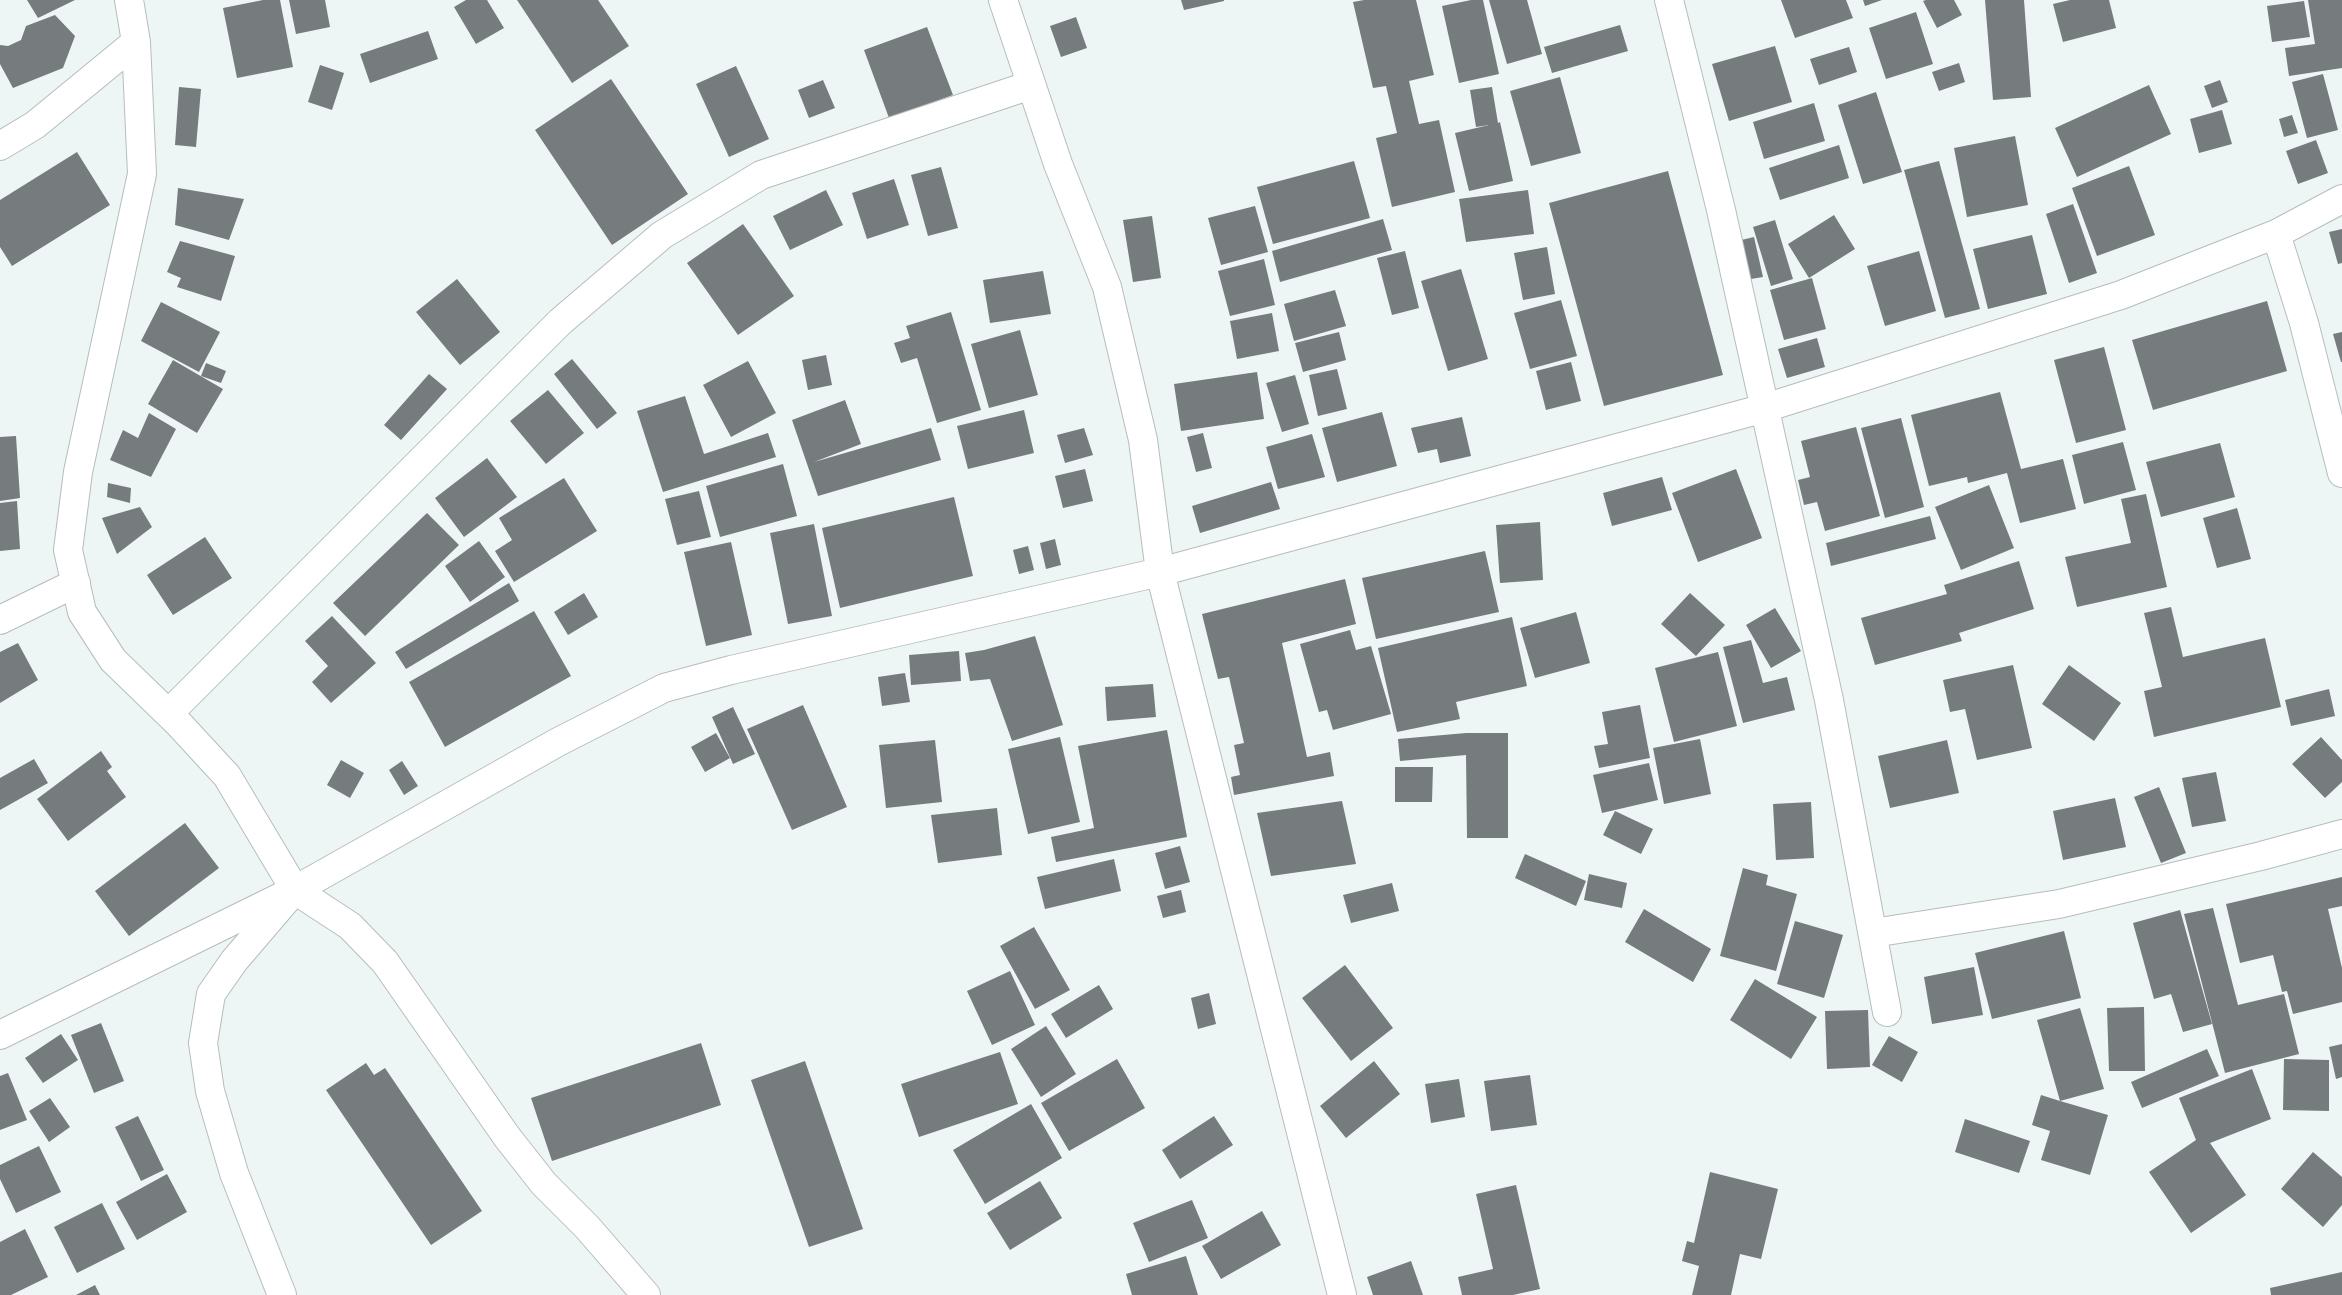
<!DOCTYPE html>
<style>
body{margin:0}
canvas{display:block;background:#eef5f5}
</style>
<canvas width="2342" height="1295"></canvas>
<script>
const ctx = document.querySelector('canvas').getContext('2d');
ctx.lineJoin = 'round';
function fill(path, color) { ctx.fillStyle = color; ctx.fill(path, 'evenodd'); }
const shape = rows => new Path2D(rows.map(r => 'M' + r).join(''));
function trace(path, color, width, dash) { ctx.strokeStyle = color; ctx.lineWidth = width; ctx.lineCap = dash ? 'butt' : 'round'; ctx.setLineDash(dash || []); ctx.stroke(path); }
fill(shape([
 [27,0,75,0,38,18],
 [263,0,280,0,293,67,237,78,223,8],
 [289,0,325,0,330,27,296,34],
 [466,0,487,0,504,28,476,44,454,7],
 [517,0,598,0,629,46,572,83],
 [1181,0,1224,0,1224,1,1184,10],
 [1364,0,1416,0,1434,75,1409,81,1419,124,1439,120,1455,192,1392,207,1376,138,1397,133,1386,86,1373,88,1353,2],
 [1471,0,1483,0,1499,74,1459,83,1442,6],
 [1489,0,1527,0,1542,54,1507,64],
 [1781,0,1846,0,1853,18,1795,38],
 [1863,0,1882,0,1865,6],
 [1926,0,1954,0,1962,15,1937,28,1923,1],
 [1985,0,2024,0,2031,97,1993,100],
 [2070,0,2109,0,2116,28,2063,42,2053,4],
 [2308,0,2342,0,2342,68,2289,76,2285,48,2315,44],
 [2304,1,2310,37,2272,42,2267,6],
 [1916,12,1933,64,1886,79,1869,28],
 [55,15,75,36,63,68,13,88,0,64,0,45,8,46,21,40,26,26],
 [1076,17,1087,48,1061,57,1050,26],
 [1620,25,1628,51,1552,73,1544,47],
 [927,27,953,95,889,118,864,50],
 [428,31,438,59,370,83,360,54],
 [1775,46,1792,102,1729,121,1712,64],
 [1849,47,1857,72,1819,85,1810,59],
 [1959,63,1965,82,1939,91,1932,72],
 [320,65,344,73,332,110,308,102],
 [736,66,769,139,729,157,696,84],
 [2323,74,2338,130,2307,138,2292,82],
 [1560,77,1581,153,1531,166,1510,91],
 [611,79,688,194,612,245,535,130],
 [823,80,835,108,809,118,798,90],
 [2220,80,2228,102,2212,108,2204,86],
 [2149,85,2171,134,2077,177,2055,128],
 [179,87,201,89,196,147,175,145],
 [1492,87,1498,123,1500,122,1513,181,1469,191,1455,133,1489,125,1476,127,1470,90],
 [1876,92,1902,172,1863,184,1838,105],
 [1814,103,1825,141,1764,159,1753,122],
 [2222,110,2232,144,2199,153,2190,119],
 [2292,115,2298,133,2284,137,2279,119],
 [2015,136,2028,205,1967,217,1954,148],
 [2316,140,2328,173,2298,184,2286,151],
 [1839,145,1849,178,1780,200,1769,168],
 [77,152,110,205,12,266,0,247,0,200],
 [1354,161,1370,218,1273,244,1257,187],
 [1939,161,1980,309,1945,318,1904,170],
 [2129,166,2155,235,2097,256,2072,188],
 [941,167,958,228,928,236,911,175],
 [1668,171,1723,375,1604,406,1549,203],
 [894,179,909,225,867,239,852,193],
 [178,188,244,199,229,240,175,225],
 [826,190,843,225,790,250,773,216],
 [1528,190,1534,234,1466,242,1459,199],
 [2073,204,2097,273,2069,283,2046,214],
 [1255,206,1268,252,1221,265,1208,218],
 [1834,215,1855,249,1809,278,1788,244],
 [1152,216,1161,278,1133,282,1123,220],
 [1383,219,1392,250,1280,282,1272,251],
 [1775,220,1793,279,1771,286,1753,227],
 [743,224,794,296,738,335,687,263],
 [2342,229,2342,263,2338,264,2329,232],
 [2032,235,2047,294,1988,309,1973,249],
 [1754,237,1763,277,1745,280,1737,241],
 [180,241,235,256,221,301,177,287,181,278,167,272],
 [1547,247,1555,294,1523,300,1514,253],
 [1405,251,1419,308,1392,315,1377,258],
 [1919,251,1936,311,1885,326,1867,266],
 [1264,259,1275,305,1230,316,1218,271],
 [1461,269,1488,359,1448,371,1421,281],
 [1043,271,1051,314,990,323,983,280],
 [1812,278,1826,329,1784,340,1770,290],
 [457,279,500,332,460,365,416,312],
 [1335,290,1346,326,1294,341,1284,304],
 [1561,300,1577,356,1530,369,1514,313],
 [2267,301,2287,371,2153,410,2132,340],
 [161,302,220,332,199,372,141,341],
 [951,312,981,410,937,423,917,358,901,363,894,343,910,338,906,326],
 [1272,313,1279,351,1237,359,1230,321],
 [1020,330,1038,395,989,408,971,344],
 [1339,332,1346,360,1303,372,1295,343],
 [2342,332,2342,362,2341,362,2333,334],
 [1817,338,1825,367,1787,378,1778,349],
 [2104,347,2126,430,2076,443,2054,360],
 [826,355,832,385,808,390,802,360],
 [572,359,617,413,597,429,554,374],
 [173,360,223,389,197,433,148,404],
 [748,361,776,413,731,437,703,385],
 [1571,362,1581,401,1546,410,1536,371],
 [206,363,226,371,221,383,201,376],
 [1337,369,1347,409,1318,416,1309,375],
 [1257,372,1264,419,1181,431,1174,384],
 [429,374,447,389,401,440,384,425],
 [1295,375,1309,424,1282,432,1266,383],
 [548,390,584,433,546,464,510,421],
 [2000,392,2021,469,2063,459,2076,509,2020,523,2007,473,1968,483,1967,477,1929,486,1911,415],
 [685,396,704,454,768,433,776,457,663,492,637,411],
 [845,400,861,444,814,462,931,428,941,460,818,496,792,420],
 [1024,410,1034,453,968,469,957,426],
 [1382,412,1397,466,1337,482,1322,428],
 [149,413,176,429,151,477,110,460,123,430,138,438],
 [1462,417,1471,456,1440,463,1437,449,1418,453,1411,428],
 [1901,418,1924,507,1885,518,1861,428],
 [1856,427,1880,516,1825,531,1817,502,1804,505,1798,480,1810,477,1801,441],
 [1084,428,1093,455,1065,463,1057,435],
 [1203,433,1212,468,1196,472,1187,437],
 [1312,434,1325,477,1278,489,1266,447],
 [16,436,20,498,0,501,0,437],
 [2123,442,2136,490,2084,504,2072,455],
 [2220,443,2235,497,2161,517,2146,462],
 [487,458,517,497,464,537,435,498],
 [783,464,797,516,720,537,706,486],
 [1085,469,1093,501,1063,508,1055,476],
 [1736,469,1762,538,1698,562,1672,493],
 [1662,477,1672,510,1612,526,1603,493],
 [564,478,597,531,514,582,495,551,512,540,499,518],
 [1271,482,1280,509,1200,533,1192,506],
 [108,483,131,488,130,503,107,497],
 [1989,485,2014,548,1961,570,1935,507],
 [699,491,711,537,677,545,665,499],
 [2146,494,2167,587,2077,607,2065,557,2131,543,2121,499],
 [954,497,973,576,840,608,822,528],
 [17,501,20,549,0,551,0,503],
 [140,507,152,527,117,554,102,518],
 [2237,508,2251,559,2217,568,2203,518],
 [427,513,459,545,365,636,333,603],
 [1930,516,1936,539,1831,566,1826,543],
 [1540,522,1543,580,1500,583,1496,525],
 [814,524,832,616,788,624,770,533],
 [205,537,232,578,173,615,147,575],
 [1055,539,1061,565,1046,569,1040,543],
 [479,541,505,577,470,602,445,566],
 [731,542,752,635,706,646,684,552],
 [1028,546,1034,570,1019,574,1013,550],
 [1485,551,1499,612,1376,639,1362,578],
 [2019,561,2034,609,1959,633,1962,641,1875,665,1861,618,1947,594,1944,585],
 [1345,579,1356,624,1282,643,1307,757,1330,752,1334,776,1234,795,1231,777,1240,775,1234,745,1244,743,1229,677,1218,679,1202,614],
 [509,583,519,601,406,669,395,652],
 [584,593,598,617,568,635,554,612],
 [1690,593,1725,625,1696,656,1661,624],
 [2171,607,2183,657,2265,638,2281,707,2154,737,2144,691,2162,687,2144,613],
 [1775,608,1801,651,1771,668,1746,625],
 [534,611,571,676,445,747,409,682],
 [1576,612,1590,663,1535,678,1520,628],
 [332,616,376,663,331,703,312,682,328,666,305,641],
 [1512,617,1527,686,1456,702,1460,719,1397,732,1378,648],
 [1350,630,1356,650,1371,646,1391,714,1333,730,1327,710,1319,712,1300,644],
 [1035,636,1063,725,1012,741,990,679,970,681,965,653,984,650],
 [1751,640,1763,683,1787,677,1795,710,1743,723,1723,647],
 [18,643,38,680,0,703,0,652],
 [959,651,961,681,911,685,909,655],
 [1718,652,1737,726,1674,742,1655,668],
 [2013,665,2032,748,1977,760,1965,709,1950,712,1943,680],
 [2069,665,2121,703,2094,741,2042,704],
 [905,673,910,702,882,706,878,677],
 [1153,684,1156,717,1107,721,1105,687],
 [2329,689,2335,716,2291,726,2285,700],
 [803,705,847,807,792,830,747,729],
 [1640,705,1650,758,1599,768,1594,746,1608,744,1602,712],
 [733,707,755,754,733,764,712,717],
 [1167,730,1187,837,1056,862,1051,837,1094,828,1078,746],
 [716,733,730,758,705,772,691,747],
 [1466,733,1508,733,1508,838,1467,838,1466,755,1400,761,1398,739],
 [1060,737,1080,822,1028,834,1008,749],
 [2321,737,2342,760,2342,782,2325,798,2292,764],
 [1700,739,1711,794,1664,804,1653,748],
 [935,740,942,802,886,808,879,745],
 [1947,740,1959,793,1890,808,1878,756],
 [101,751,112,767,107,771,126,797,68,841,37,799],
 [34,759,48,783,0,810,0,778],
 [341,760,364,773,350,798,327,785],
 [402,761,418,786,404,795,389,770],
 [1649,763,1658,800,1602,813,1593,775],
 [1395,767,1433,767,1432,802,1395,802],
 [2216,772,2226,821,2192,827,2182,778],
 [2159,787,2186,853,2161,863,2134,797],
 [2115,798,2126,847,2063,860,2053,811],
 [1342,801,1356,864,1271,876,1257,813],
 [1811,802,1814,858,1776,860,1773,804],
 [997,808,1002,855,938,863,931,815],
 [1615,811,1653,829,1641,854,1603,835],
 [185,823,219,868,129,936,95,891],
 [1180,846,1190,882,1165,889,1155,853],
 [1525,854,1586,881,1576,906,1515,878],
 [1114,859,1121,891,1045,909,1037,877],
 [1743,868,1768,875,1766,885,1797,894,1776,971,1720,956],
 [1589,874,1627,883,1622,908,1584,900],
 [2342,877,2342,906,2328,909,2342,968,2342,1002,2293,1014,2287,991,2282,992,2273,955,2240,963,2226,904],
 [1392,883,1399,911,1351,923,1343,895],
 [1181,890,1186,912,1163,918,1157,896],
 [2213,908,2238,1005,2284,994,2299,1054,2225,1073,2184,914],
 [1644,909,1711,949,1693,982,1625,942],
 [2180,910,2212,1024,2183,1032,2171,994,2154,999,2133,923],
 [1795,921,1843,935,1824,998,1777,984],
 [1034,927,1070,990,1035,1009,1000,946],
 [2064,931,2081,998,1992,1019,1975,953],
 [1345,965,1393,1028,1351,1061,1302,998],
 [1974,967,1983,1015,1932,1024,1924,977],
 [1010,971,1035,1025,992,1045,967,991],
 [1755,979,1817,1017,1791,1059,1730,1020],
 [1099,985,1113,1009,1066,1038,1051,1014],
 [1209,993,1216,1024,1198,1029,1191,998],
 [2144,1007,2145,1071,2109,1071,2107,1008],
 [2080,1008,2104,1089,2060,1101,2108,1115,2090,1175,2041,1160,2050,1131,2032,1125,2041,1095,2060,1101,2037,1020],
 [1868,1010,1870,1067,1827,1069,1825,1011],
 [101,1023,124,1081,94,1093,71,1035],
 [1046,1026,1076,1074,1041,1097,1011,1049],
 [61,1034,78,1060,43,1083,25,1058],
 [1889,1036,1918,1052,1902,1082,1872,1065],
 [701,1043,721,1105,552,1161,531,1098],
 [2342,1044,2342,1077,2336,1079,2329,1047],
 [2207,1049,2219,1076,2142,1108,2131,1082],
 [1000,1052,1018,1104,919,1137,901,1084],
 [1117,1059,1145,1108,1069,1151,1041,1103],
 [2284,1059,2329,1060,2329,1111,2283,1110],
 [805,1061,863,1229,809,1247,751,1080],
 [1374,1061,1400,1094,1346,1138,1320,1106],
 [366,1063,374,1075,385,1068,482,1211,431,1245,326,1090],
 [2252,1069,2271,1119,2210,1143,2246,1195,2191,1233,2149,1172,2196,1140,2179,1098],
 [8,1073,27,1120,0,1130,0,1076],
 [1530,1075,1537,1125,1491,1131,1484,1081],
 [1459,1079,1465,1117,1431,1123,1425,1084],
 [50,1098,70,1127,49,1142,29,1111],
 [1031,1104,1062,1158,985,1204,953,1150],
 [138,1116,164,1170,141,1181,115,1127],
 [1214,1116,1233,1145,1180,1179,1162,1150],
 [1965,1119,2030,1141,2019,1173,1955,1152],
 [39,1146,61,1192,16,1213,0,1179,0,1165],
 [2313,1152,2342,1177,2342,1205,2323,1227,2281,1189],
 [1710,1172,1778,1189,1761,1259,1740,1254,1731,1295,1692,1295,1699,1266,1682,1261,1687,1241,1694,1243],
 [167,1174,187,1212,137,1240,116,1202],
 [1040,1181,1062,1218,1010,1250,987,1213],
 [1516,1185,1540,1289,1513,1295,1462,1295,1458,1277,1493,1269,1476,1194],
 [1192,1200,1208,1238,1149,1262,1133,1223],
 [102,1203,125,1249,77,1273,54,1227],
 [1262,1211,1281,1245,1221,1279,1202,1246],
 [25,1229,48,1277,11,1295,0,1295,0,1242],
 [1186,1256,1198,1295,1132,1295,1126,1274],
 [1411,1261,1423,1295,1373,1295,1367,1277],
 [2342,1272,2342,1295,2271,1295,2270,1288],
 [95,1285,100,1295,76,1295]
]), '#767c7d');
const minor = shape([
 [129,0,136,42,142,174,78,472,68,550,82,612,113,660,179,724,227,776,295,890,350,926,385,962,507,1137,544,1184,587,1227,646,1295],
 [1003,0,1058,164,1107,287,1143,440,1160,572,1342,1295],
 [1669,0,1721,210,1829,700,1887,1012],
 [0,146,35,125,136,42],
 [2276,234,2304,323,2342,473],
 [0,620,76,583],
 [169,713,560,322,662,235,761,175,1031,85],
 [1873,933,2059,904,2261,856,2342,834],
 [0,1035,295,890,558,742,664,688,731,670,1160,572,1765,408,2121,295,2276,234,2342,199],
 [282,1295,234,1173,210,1091,203,1043,211,994,234,961,287,899]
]);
trace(minor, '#b6bdbd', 30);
trace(minor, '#fff', 28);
</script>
